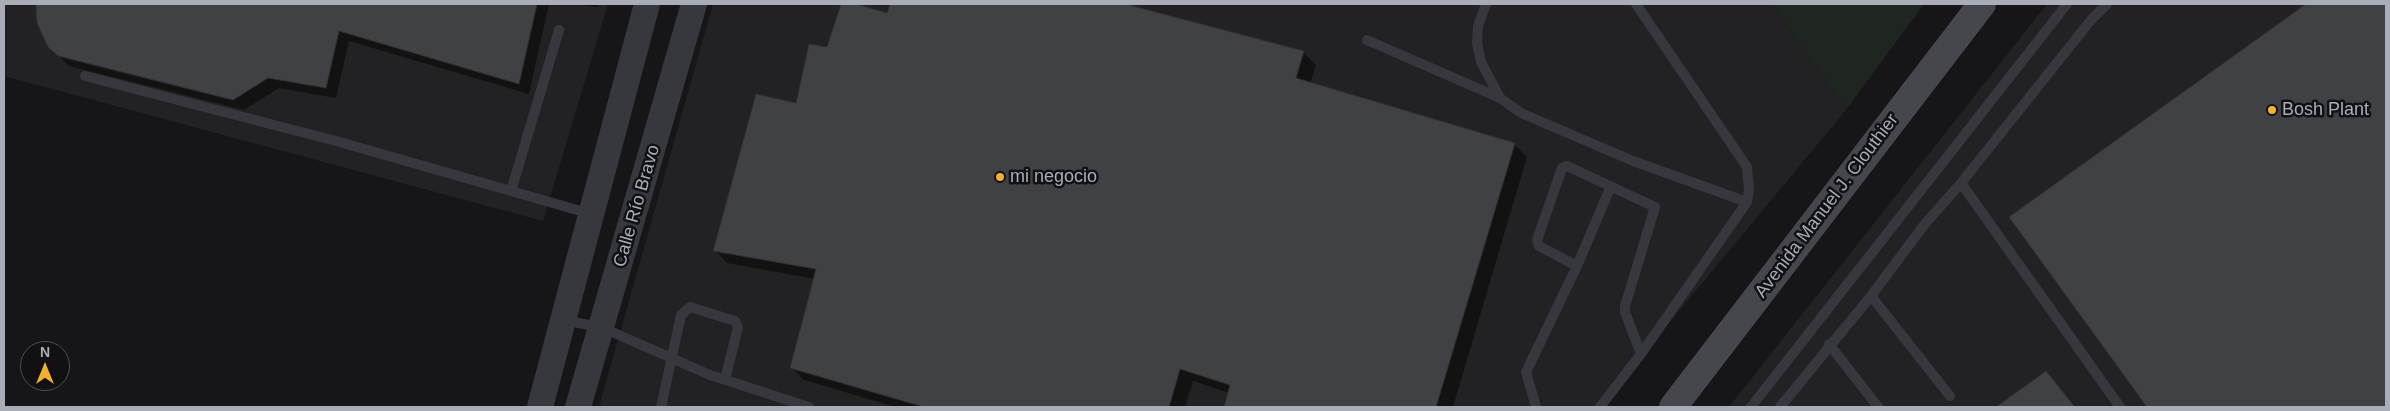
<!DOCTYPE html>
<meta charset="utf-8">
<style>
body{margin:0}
#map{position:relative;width:2390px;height:411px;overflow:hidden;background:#161618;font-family:Arial,sans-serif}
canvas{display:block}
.frame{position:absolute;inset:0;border:5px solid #a8adb8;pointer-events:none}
.north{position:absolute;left:20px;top:341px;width:50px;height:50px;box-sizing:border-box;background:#111113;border:1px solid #4d4f55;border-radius:50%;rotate:0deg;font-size:14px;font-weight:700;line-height:20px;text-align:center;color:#a8adb8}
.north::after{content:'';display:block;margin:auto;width:18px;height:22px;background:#f2b134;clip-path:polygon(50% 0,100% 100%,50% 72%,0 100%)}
</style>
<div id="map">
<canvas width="2390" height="411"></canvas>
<div class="frame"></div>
<div class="north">N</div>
</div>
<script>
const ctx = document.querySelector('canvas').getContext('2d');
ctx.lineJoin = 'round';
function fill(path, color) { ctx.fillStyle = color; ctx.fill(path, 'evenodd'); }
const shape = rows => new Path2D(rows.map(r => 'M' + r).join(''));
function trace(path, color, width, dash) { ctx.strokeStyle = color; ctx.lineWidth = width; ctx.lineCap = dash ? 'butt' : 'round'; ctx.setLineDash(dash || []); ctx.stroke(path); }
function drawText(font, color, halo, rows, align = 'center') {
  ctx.font = font + ' Arial,sans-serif'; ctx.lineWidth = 5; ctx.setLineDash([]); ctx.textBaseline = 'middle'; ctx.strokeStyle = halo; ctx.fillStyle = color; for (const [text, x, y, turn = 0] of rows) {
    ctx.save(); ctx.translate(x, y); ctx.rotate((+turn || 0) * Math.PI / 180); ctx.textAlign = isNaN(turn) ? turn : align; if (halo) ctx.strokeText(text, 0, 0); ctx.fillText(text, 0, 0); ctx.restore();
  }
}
fill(shape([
 [4,4,608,4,543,221,4,76],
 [713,4,1772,4,1846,110,1599,407,599,407],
 [2047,4,2386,4,2386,407,1729,407]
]), '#222225');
fill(shape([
 [1772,4,1924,4,1846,110]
]), '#1e261f');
fill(shape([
 [37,4,549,4,529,94,349,41,336,98,279,88,244,110,69,66,49,47,38,22],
 [567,4,599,4,598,7],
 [843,4,851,4,888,15,891,4,1120,4,1303,52,1316,65,1310,84,1514,144,1527,157,1453,407,1225,407,1229,393,1193,381,1185,407,896,407,804,380,791,367,815,279,727,263,715,250,827,48],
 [2308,4,2386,4,2386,407,2149,407,2011,217],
 [2046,372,2076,407,2013,407,2008,400]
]), '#0007');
const building = shape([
 [36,4,537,4,519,84,339,31,326,88,268,78,233,100,58,56,48,47,37,23,36,4],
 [841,4,856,4,887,13,890,4,1125,4,1304,51,1296,78,1515,143,1436,407,1224,407,1230,385,1180,369,1169,407,924,407,790,368,816,269,713,251,756,94,796,103,809,44,827,47,841,4],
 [2306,4,2386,4,2386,407,2147,407,2009,217,2306,4],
 [2046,371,2075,407,1996,407,2046,371]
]);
fill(building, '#404145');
trace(building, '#303034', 1);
trace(shape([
 [1486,4,1478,26,1477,43,1481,62,1500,98],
 [559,30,511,191,591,214],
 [1367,40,1500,98,1521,113,1633,161,1747,202],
 [85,76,336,141,511,191],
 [1961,183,2120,407],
 [1577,266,1539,246,1537,240,1562,168,1567,166,1655,207,1625,306,1625,312,1641,354],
 [1871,296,1950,396],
 [564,320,603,328,710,375,809,407],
 [1829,344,1878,407],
 [661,407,681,315,690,307,735,321,738,327,725,380],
 [1536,407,1526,372,1577,266,1611,186],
 [1600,407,1641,354,1747,202,1749,190,1747,167,1636,4],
 [1751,407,2067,4],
 [1780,407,1871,296,1924,225,1961,183,2091,20,2107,4]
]), '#37383d', 10);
trace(shape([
 [540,407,647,4],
 [578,407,694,4]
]), '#37383d', 26);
trace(shape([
 [1673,407,1982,4]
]), '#45474d', 28);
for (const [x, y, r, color] of [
 [2272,110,5,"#f2b134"],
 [1000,177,5,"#f2b134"]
]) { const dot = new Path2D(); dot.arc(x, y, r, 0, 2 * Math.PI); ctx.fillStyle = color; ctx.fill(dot); trace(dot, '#111113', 2); }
drawText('18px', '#a8adb8', '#111113', [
 ["Bosh Plant",2282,110],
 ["mi negocio",1010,177]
], 'left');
drawText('18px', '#a8adb8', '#111113', [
 ["Calle Río Bravo",637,206,-74],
 ["Avenida Manuel J. Clouthier",1827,206,-53]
]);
</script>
